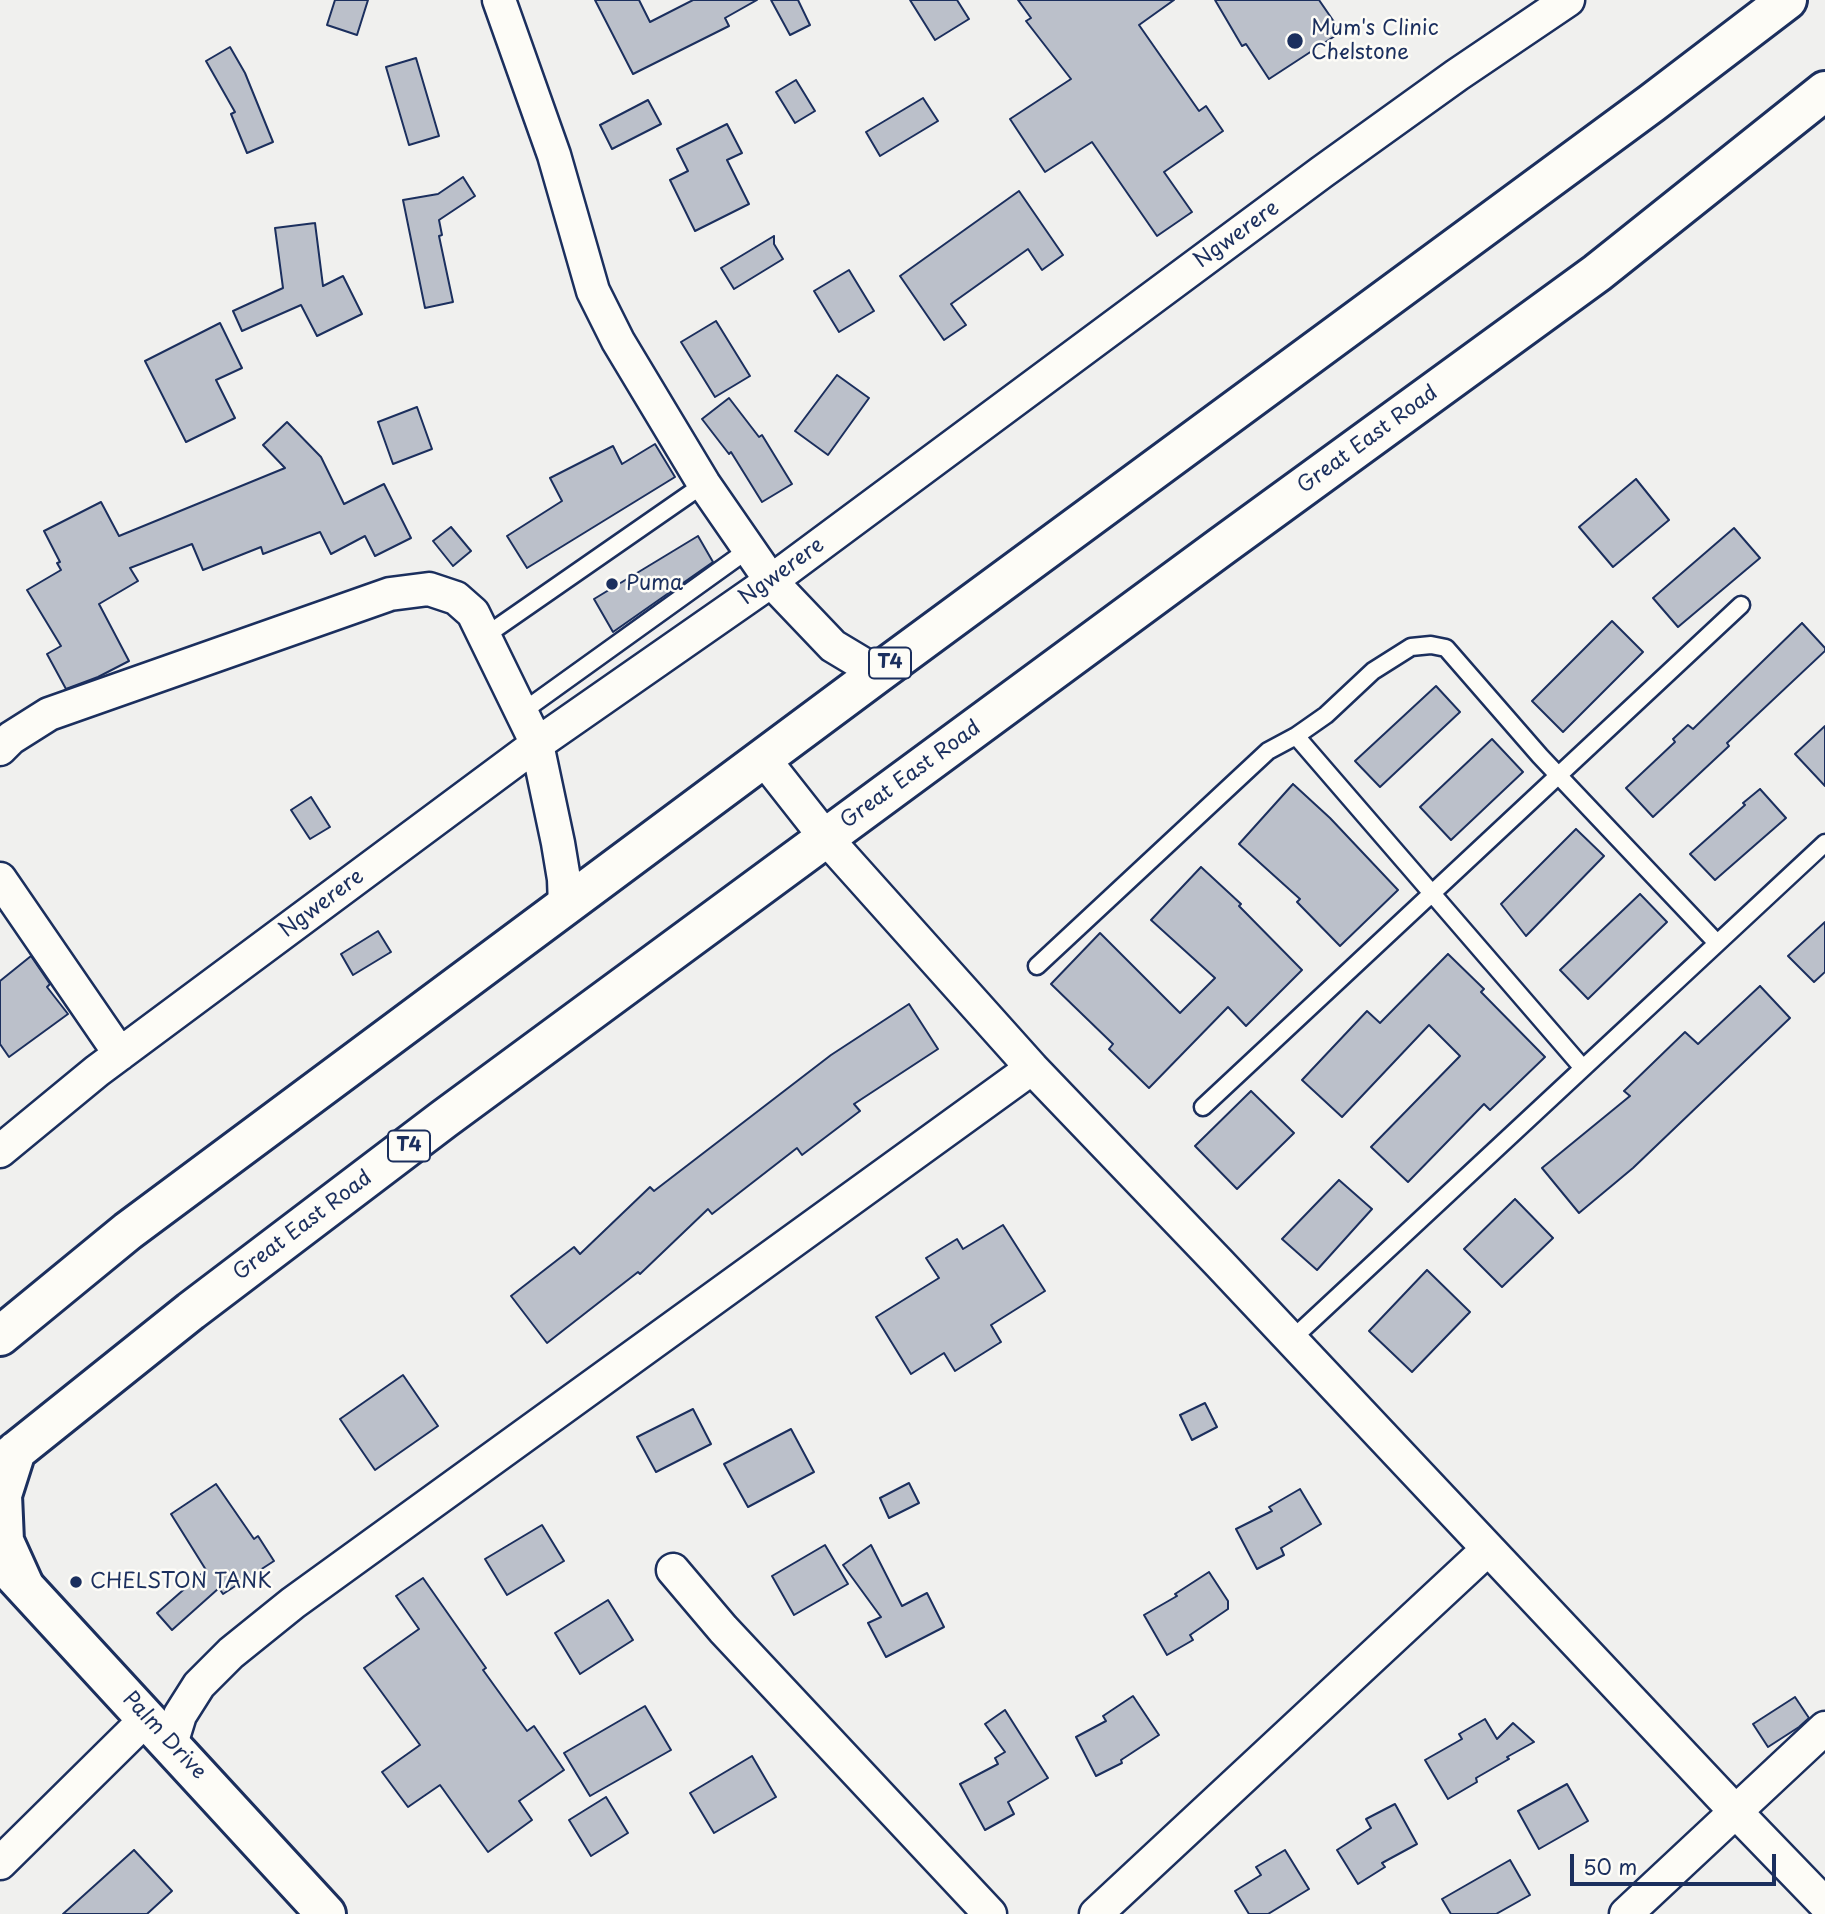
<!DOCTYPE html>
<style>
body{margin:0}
#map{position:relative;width:1825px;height:1914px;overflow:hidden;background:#f0f0ee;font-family:"Playpen Sans",sans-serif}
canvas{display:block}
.scale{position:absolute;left:1570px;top:1854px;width:206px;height:32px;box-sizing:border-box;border:4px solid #1b2f5e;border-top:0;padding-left:9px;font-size:21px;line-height:24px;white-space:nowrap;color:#1b2f5e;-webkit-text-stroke:5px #fdfcf7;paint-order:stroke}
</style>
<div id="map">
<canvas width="1825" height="1914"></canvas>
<div class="scale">50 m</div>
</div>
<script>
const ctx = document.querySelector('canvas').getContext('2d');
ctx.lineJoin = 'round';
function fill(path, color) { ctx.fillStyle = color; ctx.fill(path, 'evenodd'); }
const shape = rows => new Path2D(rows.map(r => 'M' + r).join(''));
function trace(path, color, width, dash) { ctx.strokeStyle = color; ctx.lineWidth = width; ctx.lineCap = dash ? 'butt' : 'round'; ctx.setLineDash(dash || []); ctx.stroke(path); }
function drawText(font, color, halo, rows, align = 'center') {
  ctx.font = font + ' "Playpen Sans",sans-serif'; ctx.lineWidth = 5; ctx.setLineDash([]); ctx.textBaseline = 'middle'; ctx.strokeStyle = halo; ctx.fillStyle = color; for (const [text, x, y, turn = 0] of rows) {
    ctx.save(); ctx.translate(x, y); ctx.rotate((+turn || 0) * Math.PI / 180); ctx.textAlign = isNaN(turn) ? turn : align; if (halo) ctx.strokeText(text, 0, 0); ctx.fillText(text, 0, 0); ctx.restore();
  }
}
const building = shape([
 [335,0,368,0,357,35,327,25,335,0],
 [595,0,639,0,650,22,693,0,757,0,725,18,729,26,633,74,595,0],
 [771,0,798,0,810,25,790,35,771,0],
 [910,0,957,0,969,19,935,40,910,0],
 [1018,0,1174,0,1139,25,1199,111,1206,106,1223,131,1164,172,1192,212,1157,236,1092,142,1045,172,1010,119,1071,79,1026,21,1031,18,1018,0],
 [1215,0,1319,0,1341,32,1269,79,1246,44,1242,46,1215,0],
 [230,47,245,73,273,142,247,153,231,114,235,112,206,61,230,47],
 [416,58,439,136,409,145,386,67,416,58],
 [796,80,815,111,795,123,776,92,796,80],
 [923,98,938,121,880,156,866,132,923,98],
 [648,100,661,124,612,149,600,125,648,100],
 [727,124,742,153,727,160,749,204,695,231,670,180,688,171,677,149,727,124],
 [463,177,475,196,439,220,442,235,439,236,453,302,425,308,403,200,438,194,463,177],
 [1019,191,1063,255,1042,270,1028,249,951,304,966,325,944,340,900,276,1019,191],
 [315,223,323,286,343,276,362,314,317,336,301,305,242,331,233,311,283,288,275,228,315,223],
 [774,236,774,244,783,259,734,289,721,268,774,236],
 [849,270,874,311,839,332,814,291,849,270],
 [716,321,750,376,715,397,681,342,716,321],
 [220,323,242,368,216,380,235,418,186,442,145,361,220,323],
 [837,375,869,398,828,455,795,431,837,375],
 [729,398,759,437,762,435,792,484,762,502,731,452,729,454,702,419,729,398],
 [417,407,432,449,393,464,378,422,417,407],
 [287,422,321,457,344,504,384,484,411,538,375,556,365,536,331,554,320,532,263,554,261,547,203,570,192,544,130,568,138,581,99,604,129,661,98,677,66,689,47,654,61,646,27,590,61,570,57,563,60,562,44,531,101,502,119,536,285,468,263,445,287,422],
 [655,444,675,477,527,568,507,536,562,501,550,478,613,446,622,464,655,444],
 [1636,479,1669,520,1613,567,1579,527,1636,479],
 [451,527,471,551,453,566,433,541,451,527],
 [1734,528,1760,558,1678,627,1653,598,1734,528],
 [698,536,713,562,613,632,594,599,698,536],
 [1612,621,1643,652,1563,732,1532,701,1612,621],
 [1802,623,1825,648,1825,651,1727,743,1729,746,1653,817,1626,788,1675,742,1673,739,1688,725,1693,729,1802,623],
 [1436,686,1460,712,1380,787,1355,761,1436,686],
 [1825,726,1825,786,1795,754,1825,726],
 [1492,739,1523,772,1451,840,1420,807,1492,739],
 [1293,784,1330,818,1398,890,1340,946,1297,902,1300,899,1239,844,1293,784],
 [1760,789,1786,818,1715,880,1690,854,1745,805,1743,803,1760,789],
 [311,797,330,827,310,839,291,810,311,797],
 [1576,829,1604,856,1526,936,1501,904,1576,829],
 [1201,867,1241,904,1239,906,1302,970,1246,1026,1228,1007,1149,1088,1109,1049,1113,1044,1051,984,1100,933,1180,1013,1215,978,1151,920,1201,867],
 [1640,894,1667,922,1588,999,1560,970,1640,894],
 [1825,922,1825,972,1814,982,1788,956,1825,922],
 [378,931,391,952,353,975,341,954,378,931],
 [1448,954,1484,989,1481,992,1545,1057,1490,1110,1484,1104,1408,1182,1371,1147,1460,1056,1429,1025,1342,1117,1302,1080,1367,1011,1380,1023,1448,954],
 [31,956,50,984,47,987,68,1014,9,1057,0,1044,0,981,31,956],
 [1760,986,1790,1018,1633,1168,1579,1213,1542,1168,1630,1096,1624,1091,1685,1032,1698,1044,1760,986],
 [909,1004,938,1049,854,1104,860,1111,802,1155,797,1148,712,1214,708,1209,640,1274,638,1272,547,1343,511,1296,574,1247,580,1254,650,1187,654,1191,831,1055,909,1004],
 [1251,1091,1294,1133,1237,1189,1195,1146,1251,1091],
 [1339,1180,1372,1209,1317,1270,1282,1239,1339,1180],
 [1515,1199,1553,1238,1502,1287,1464,1249,1515,1199],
 [1003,1225,1045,1291,991,1325,1001,1342,955,1371,944,1353,911,1374,876,1317,939,1278,926,1258,957,1239,963,1249,1003,1225],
 [1427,1270,1470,1312,1412,1372,1369,1331,1427,1270],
 [403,1375,438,1426,375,1470,340,1419,403,1375],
 [1205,1403,1217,1427,1192,1440,1180,1415,1205,1403],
 [693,1409,711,1444,656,1472,637,1437,693,1409],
 [791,1429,814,1472,748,1507,724,1464,791,1429],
 [909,1483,919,1503,889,1518,880,1498,909,1483],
 [216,1484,254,1539,258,1536,274,1561,223,1594,219,1588,172,1630,157,1613,206,1570,171,1514,216,1484],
 [1300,1489,1321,1524,1281,1548,1284,1555,1257,1569,1236,1529,1272,1511,1269,1507,1300,1489],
 [542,1525,564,1561,507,1595,485,1559,542,1525],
 [825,1545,848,1584,794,1615,772,1576,825,1545],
 [871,1545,902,1606,927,1593,944,1627,886,1657,868,1623,881,1617,843,1565,871,1545],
 [1209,1572,1228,1601,1228,1609,1190,1635,1193,1640,1167,1655,1144,1615,1177,1596,1175,1594,1209,1572],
 [423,1578,486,1668,483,1670,527,1731,534,1726,564,1770,519,1801,532,1820,488,1852,440,1785,408,1807,382,1772,420,1745,364,1668,419,1629,396,1596,423,1578],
 [608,1600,633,1640,580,1674,555,1633,608,1600],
 [1133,1696,1159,1735,1121,1760,1122,1763,1096,1776,1076,1737,1106,1721,1103,1716,1133,1696],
 [1795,1697,1809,1718,1799,1727,1768,1747,1753,1724,1795,1697],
 [645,1706,671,1750,590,1796,564,1753,645,1706],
 [1005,1710,1048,1778,1008,1802,1014,1814,985,1830,960,1784,998,1764,995,1758,1005,1752,985,1724,1005,1710],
 [1485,1719,1497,1739,1513,1723,1534,1742,1507,1757,1509,1759,1476,1778,1477,1782,1448,1799,1425,1760,1462,1739,1459,1734,1485,1719],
 [752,1756,776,1797,714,1833,690,1793,752,1756],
 [1567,1784,1588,1821,1539,1849,1518,1811,1567,1784],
 [606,1797,628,1833,591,1856,569,1820,606,1797],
 [1395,1804,1417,1844,1382,1863,1385,1867,1358,1884,1337,1850,1371,1828,1366,1819,1395,1804],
 [134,1850,172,1891,147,1914,63,1914,134,1850],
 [1285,1850,1309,1889,1268,1914,1249,1914,1235,1891,1261,1875,1256,1867,1285,1850],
 [1510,1860,1530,1895,1496,1914,1451,1914,1442,1899,1510,1860]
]);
fill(building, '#bbc0ca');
trace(building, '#1b2f5e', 2);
const service = shape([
 [485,636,704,484],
 [522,712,749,549],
 [1296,736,1582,1067],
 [1037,966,1268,751,1296,736,1326,715,1373,671,1411,647,1431,645,1446,648,1540,756,1717,943],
 [1203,1107,1741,605],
 [1291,1340,1825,843]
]);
const minor = shape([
 [499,0,554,155,593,291,618,341,704,484,771,581,833,646,878,673],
 [0,749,11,738,49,714,390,594,429,589,456,598,473,613,537,744,558,843,564,879,565,906],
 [763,758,826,838,1032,1068,1220,1264,1736,1812,1825,1904],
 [0,879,120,1054],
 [0,1151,97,1071,537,744,771,581,1322,172,1457,75,1568,0],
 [673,1570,723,1629,990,1914],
 [171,1744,180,1715,199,1685,231,1653,293,1603,1032,1068],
 [0,1863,147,1718],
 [1096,1914,1487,1550],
 [1626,1914,1825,1728]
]);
const tertiary = shape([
 [0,1560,326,1914]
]);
const primary = shape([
 [0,1336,128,1231,878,673,1652,103,1787,0],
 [16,1451,2,1495,4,1541,23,1583],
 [0,1464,191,1311,444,1119,1222,546,1597,273,1825,91]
]);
trace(service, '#1b2f5e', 21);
trace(minor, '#1b2f5e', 37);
trace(tertiary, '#1b2f5e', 44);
trace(primary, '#1b2f5e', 44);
trace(service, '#fdfcf7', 16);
trace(minor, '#fdfcf7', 32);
trace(tertiary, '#fdfcf7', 38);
trace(primary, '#fdfcf7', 38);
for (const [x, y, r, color] of [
 [1295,41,9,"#1b2f5e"],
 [612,584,7,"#1b2f5e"],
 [76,1582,7,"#1b2f5e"]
]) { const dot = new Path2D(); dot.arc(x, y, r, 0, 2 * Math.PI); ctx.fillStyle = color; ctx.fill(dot); trace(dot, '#fdfcf7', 2.5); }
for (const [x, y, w] of [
 [890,663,42],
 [409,1146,42]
]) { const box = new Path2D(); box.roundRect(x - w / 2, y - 15.5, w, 31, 5); ctx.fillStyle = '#fdfcf7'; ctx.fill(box); trace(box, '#1b2f5e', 2); }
drawText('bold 19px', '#1b2f5e', null, [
 ["T4",890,663],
 ["T4",409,1146]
]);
drawText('21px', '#1b2f5e', '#fdfcf7', [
 ["Mum's Clinic",1311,29],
 ["Chelstone",1311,53],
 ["Puma",626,584],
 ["CHELSTON TANK",90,1582]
], 'left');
drawText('21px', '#1b2f5e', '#fdfcf7', [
 ["Ngwerere",1237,235,-36],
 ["Great East Road",1368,440,-36],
 ["Ngwerere",782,572,-36],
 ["Great East Road",911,775,-36],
 ["Ngwerere",322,904,-37],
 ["Great East Road",303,1226,-37],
 ["Palm Drive",164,1736,47]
]);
</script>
